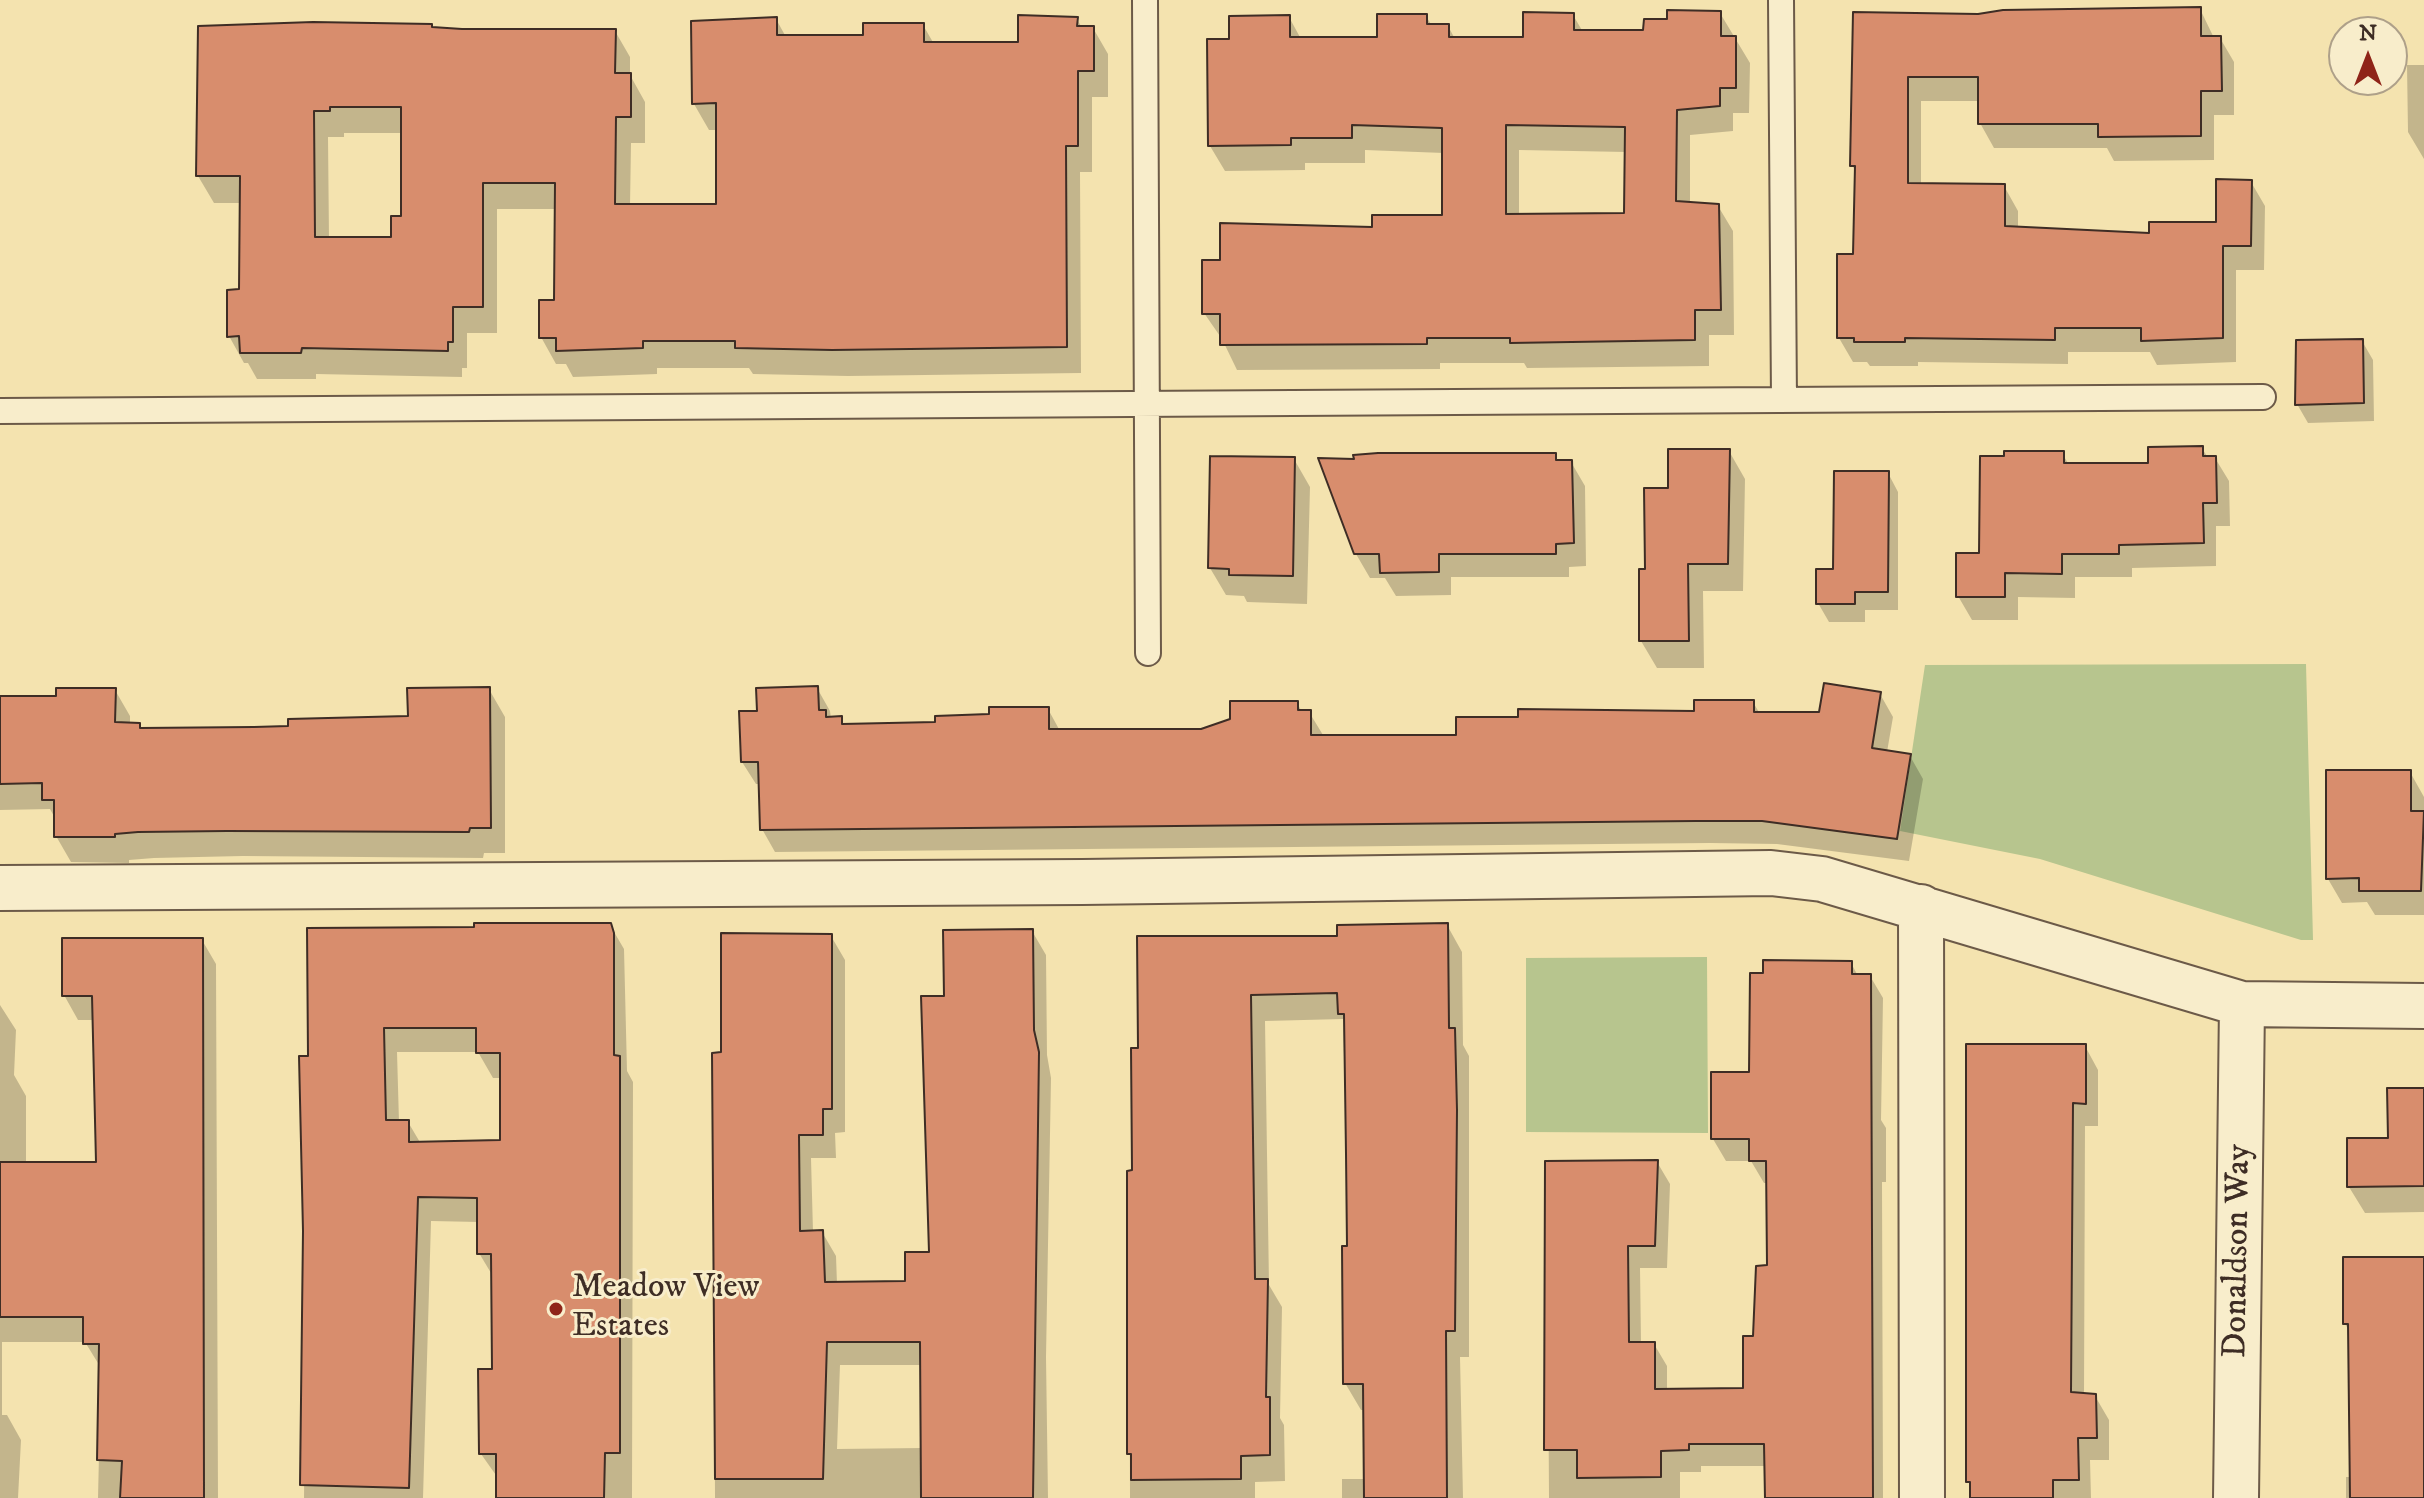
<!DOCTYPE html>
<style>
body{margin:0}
#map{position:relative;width:2424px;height:1498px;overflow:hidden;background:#f4e3af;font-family:"IM FELL DW Pica",serif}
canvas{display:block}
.north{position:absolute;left:2328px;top:16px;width:80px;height:80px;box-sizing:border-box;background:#f8edcb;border:2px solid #aea089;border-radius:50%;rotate:0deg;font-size:22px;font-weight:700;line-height:32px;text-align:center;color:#3e2d25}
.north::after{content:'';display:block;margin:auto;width:28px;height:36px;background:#8f2418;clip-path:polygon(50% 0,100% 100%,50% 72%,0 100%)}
</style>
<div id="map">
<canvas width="2424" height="1498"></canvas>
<div class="north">N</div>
</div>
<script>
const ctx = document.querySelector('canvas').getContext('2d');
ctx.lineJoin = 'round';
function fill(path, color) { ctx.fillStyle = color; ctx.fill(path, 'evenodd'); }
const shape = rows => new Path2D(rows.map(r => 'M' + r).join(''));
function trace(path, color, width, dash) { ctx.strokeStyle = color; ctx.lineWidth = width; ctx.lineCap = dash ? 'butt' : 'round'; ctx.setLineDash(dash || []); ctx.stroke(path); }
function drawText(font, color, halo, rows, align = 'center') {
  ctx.font = font + ' "IM FELL DW Pica",serif'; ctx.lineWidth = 6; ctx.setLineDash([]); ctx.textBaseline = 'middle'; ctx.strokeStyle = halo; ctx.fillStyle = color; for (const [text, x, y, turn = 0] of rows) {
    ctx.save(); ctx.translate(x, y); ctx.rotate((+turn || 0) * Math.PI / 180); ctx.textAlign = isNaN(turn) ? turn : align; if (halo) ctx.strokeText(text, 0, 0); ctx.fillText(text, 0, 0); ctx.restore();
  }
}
fill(shape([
 [2306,664,2313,940,2301,940,2040,859,1900,831,1925,665],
 [1707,957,1708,1133,1526,1132,1526,958]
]), '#b7c58e');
fill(shape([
 [2200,9,2214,38,2220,38,2234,62,2234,115,2214,115,2214,160,2114,161,2107,148,1994,148,1980,123,1980,101,1921,101,1921,185,2004,186,2018,211,2018,228,2151,235,2218,224,2251,182,2265,206,2264,270,2236,270,2236,362,2157,365,2150,352,2068,352,2068,364,1918,362,1918,366,1870,366,1867,362,1853,362,1839,338,1855,256,1857,174,1852,165,1855,14,1978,16],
 [1720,13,1750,63,1749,113,1733,113,1733,131,1690,135,1690,204,1718,206,1733,231,1734,335,1709,335,1709,366,1527,368,1524,363,1440,363,1440,369,1237,370,1222,339,1204,313,1222,262,1444,217,1444,153,1365,150,1365,163,1305,163,1305,170,1225,171,1210,146,1231,41,1289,17,1301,39,1379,39,1426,16,1432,26,1448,26,1455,39,1525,39,1573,15,1583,32,1645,32,1669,21],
 [1519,150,1627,152,1625,215,1519,216],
 [776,19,786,37,865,37,923,25,934,44,1020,44,1077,19,1082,28,1093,28,1108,54,1108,97,1092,97,1092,172,1080,172,1081,373,848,376,753,374,749,368,657,368,657,374,573,377,566,364,556,364,541,337,556,302,557,209,497,209,497,333,467,333,467,368,462,368,462,377,316,374,316,379,257,379,248,363,244,363,229,336,241,291,242,203,214,203,198,176,433,29,615,31,630,57,630,75,645,102,645,143,631,143,630,206,718,206,718,130,709,130,694,104],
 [344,133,403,133,403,218,393,239,329,239,328,137,344,137],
 [2407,65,2424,65,2424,159,2408,132],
 [2362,341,2373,360,2374,421,2308,423,2297,404],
 [2202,448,2208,458,2215,458,2229,481,2230,526,2216,526,2216,566,2132,568,2132,577,2075,577,2075,598,2018,597,2018,620,1972,620,1958,596,1981,555,2062,453,2069,465,2150,465],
 [1729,451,1745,479,1743,591,1703,591,1704,668,1657,668,1641,641,1647,571,1670,490],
 [1554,455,1558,462,1571,462,1585,486,1586,566,1569,567,1569,577,1451,577,1451,595,1396,596,1385,578,1370,578,1356,554],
 [1294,459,1310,487,1307,604,1247,602,1244,596,1226,595,1210,568],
 [1888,473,1898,492,1898,610,1865,610,1865,622,1829,622,1818,603],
 [817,688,830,711,831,719,840,718,845,726,937,724,1048,709,1060,731,1201,731,1297,703,1302,712,1309,712,1323,735,1458,737,1696,713,1753,702,1760,714,1820,714,1880,694,1893,717,1887,752,1910,756,1923,779,1909,861,1777,844,1710,843,775,852,762,829,761,784,756,784,742,762,759,713],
 [115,690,130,716,130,724,139,724,142,730,254,729,410,718,490,691,505,717,505,853,484,853,483,858,243,856,154,858,129,860,129,863,71,862,56,836,56,820,50,809,0,810,0,699,58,698],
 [2410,772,2424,797,2424,915,2375,915,2367,902,2342,903,2328,879],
 [610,925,624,949,627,1071,633,1082,632,1498,498,1498,498,1478,481,1454,494,1371,494,1278,479,1253,479,1222,431,1221,423,1498,304,1498,309,930],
 [397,1052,478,1052,493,1078,502,1078,502,1142,421,1144,408,1122,399,1122],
 [1447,925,1462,952,1463,1045,1469,1056,1469,1357,1460,1357,1463,1498,1342,1498,1342,1479,1366,1479,1365,1410,1361,1410,1345,1383,1349,1248,1343,1019,1265,1021,1269,1285,1282,1307,1280,1418,1284,1425,1285,1481,1255,1482,1255,1498,1130,1498,1129,1173,1134,1172,1140,1050,1339,938],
 [1032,931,1046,955,1047,1055,1051,1078,1046,1357,1048,1498,715,1498,714,1284,723,1054,831,936,845,960,845,1132,835,1133,836,1158,811,1158,813,1232,822,1232,836,1256,837,1284,907,1283,931,1254,946,998],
 [840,1365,922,1365,922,1448,837,1449],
 [202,940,216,964,218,1498,98,1498,101,1368,85,1342,2,1342,2,1415,7,1415,21,1440,18,1498,0,1498,0,1005,16,1030,14,1075,26,1096,26,1164,98,1164,95,1020,78,1020,64,995],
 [1851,963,1858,976,1870,976,1883,998,1881,1120,1886,1128,1886,1182,1882,1182,1883,1498,1767,1498,1767,1466,1701,1466,1701,1472,1680,1472,1680,1498,1549,1498,1547,1163,1657,1162,1670,1184,1667,1268,1640,1268,1641,1344,1654,1344,1667,1366,1667,1391,1745,1390,1769,1267,1768,1183,1764,1183,1751,1161,1726,1161,1713,1139,1751,1074],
 [2085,1046,2098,1070,2098,1126,2085,1126,2084,1395,2095,1396,2109,1420,2109,1460,2090,1460,2091,1498,1970,1498,1967,1393],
 [2424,1090,2424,1212,2365,1213,2349,1187,2390,1140],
 [2424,1259,2424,1498,2346,1498,2346,1477,2352,1477,2350,1332,2345,1324]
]), '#0003');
const building = shape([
 [2201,7,2201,36,2221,36,2222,91,2201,91,2201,136,2098,137,2098,124,1978,124,1978,77,1908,77,1908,183,2005,184,2005,226,2149,233,2149,222,2216,222,2216,179,2252,180,2251,246,2223,246,2223,338,2141,341,2141,328,2055,328,2055,340,1905,338,1905,342,1854,342,1854,338,1837,338,1837,254,1853,254,1855,166,1850,166,1853,12,1978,14,2003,10,2201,7],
 [1667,10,1721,11,1721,36,1736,36,1736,88,1720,88,1720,106,1677,110,1676,201,1719,204,1721,310,1695,310,1695,340,1510,343,1510,338,1427,338,1427,344,1220,345,1220,314,1202,314,1202,260,1220,260,1220,223,1372,227,1372,215,1442,215,1442,128,1352,125,1352,138,1291,138,1291,145,1208,146,1207,39,1229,39,1229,16,1290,15,1290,37,1377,37,1377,14,1427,14,1427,24,1449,24,1449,37,1523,37,1523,12,1574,13,1574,30,1643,30,1644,19,1667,19,1667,10],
 [1506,125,1625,127,1624,213,1506,214,1506,125],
 [1018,15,1078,17,1077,26,1094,26,1094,71,1078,71,1078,146,1066,146,1067,347,832,350,735,348,735,341,643,341,643,348,556,351,556,338,539,338,539,300,554,300,555,183,483,183,483,307,453,307,453,342,448,342,448,351,302,348,301,353,240,353,239,336,227,337,227,290,239,289,240,176,196,176,198,26,313,22,432,24,432,27,462,29,616,29,615,73,631,73,631,117,616,117,615,204,716,204,716,103,692,104,691,21,777,17,777,35,863,35,863,23,924,23,924,42,1018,42,1018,15],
 [330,107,401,107,401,216,391,216,391,237,315,237,314,111,330,111,330,107],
 [2363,339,2364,403,2295,405,2296,340,2363,339],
 [2203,446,2203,456,2216,456,2217,503,2203,503,2204,543,2119,545,2119,554,2062,554,2062,574,2005,573,2005,597,1956,597,1956,553,1979,553,1980,456,2004,456,2004,451,2064,451,2064,463,2148,463,2148,447,2203,446],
 [1668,449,1730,449,1728,564,1688,564,1689,641,1639,641,1639,569,1645,569,1644,488,1668,488,1668,449],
 [1378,453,1556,453,1556,460,1572,460,1574,543,1556,544,1556,554,1439,554,1439,572,1380,573,1379,554,1354,554,1318,458,1354,459,1353,455,1378,453],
 [1210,456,1295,457,1293,576,1229,575,1229,569,1208,568,1210,456],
 [1834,471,1889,471,1888,592,1855,592,1855,604,1816,604,1816,569,1833,569,1834,471],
 [1824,683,1881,692,1872,748,1911,754,1897,839,1762,821,1696,821,760,830,758,762,741,762,739,711,757,711,756,688,818,686,819,710,826,710,826,717,842,716,842,724,935,722,935,716,989,714,989,707,1049,707,1049,729,1201,729,1230,719,1230,701,1298,701,1298,710,1311,710,1311,735,1456,735,1456,717,1518,717,1518,709,1694,711,1694,700,1754,700,1754,712,1819,712,1824,683],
 [490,687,491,828,470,828,469,832,227,831,138,832,115,834,115,837,54,837,54,800,42,800,42,783,0,784,0,696,56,696,56,688,116,688,115,722,140,723,140,728,254,727,288,726,288,719,408,716,407,688,490,687],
 [2326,770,2411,770,2411,811,2424,811,2421,891,2359,891,2359,878,2326,879,2326,770],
 [474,923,611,923,614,933,614,1055,620,1056,620,1453,605,1453,604,1498,496,1498,496,1454,479,1454,478,1369,492,1369,491,1254,477,1254,477,1198,418,1197,409,1488,300,1485,303,1231,299,1056,308,1056,307,928,474,927,474,923],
 [384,1028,476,1028,476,1053,500,1053,500,1140,409,1142,409,1120,386,1120,384,1028],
 [1448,923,1449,1028,1455,1028,1457,1110,1455,1331,1446,1331,1447,1498,1364,1498,1363,1384,1343,1384,1342,1246,1347,1246,1346,1154,1344,1014,1338,1014,1337,993,1251,995,1255,1279,1268,1279,1266,1397,1270,1397,1270,1455,1241,1456,1241,1479,1131,1480,1131,1454,1127,1454,1127,1171,1132,1170,1131,1048,1138,1048,1137,936,1337,936,1337,925,1448,923],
 [1033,929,1034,1030,1039,1052,1033,1498,921,1498,920,1342,827,1342,823,1479,715,1479,712,1053,721,1052,721,933,832,934,832,1109,823,1109,823,1135,799,1135,800,1231,823,1230,825,1282,905,1281,905,1252,929,1252,921,996,944,996,943,930,1033,929],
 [62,938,203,938,204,1498,120,1498,122,1461,97,1460,99,1344,83,1344,83,1317,0,1317,0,1162,96,1162,92,996,62,996,62,938],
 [1763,960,1852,961,1852,974,1871,974,1873,1498,1765,1498,1764,1444,1689,1444,1689,1450,1661,1451,1661,1477,1577,1478,1577,1450,1544,1450,1545,1161,1658,1160,1655,1246,1628,1246,1629,1342,1655,1342,1655,1389,1743,1388,1743,1336,1753,1336,1756,1266,1767,1265,1766,1161,1749,1161,1749,1139,1711,1139,1711,1072,1749,1072,1750,973,1763,973,1763,960],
 [1966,1044,2086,1044,2086,1104,2073,1103,2071,1392,2096,1394,2097,1438,2078,1438,2079,1480,2053,1480,2053,1498,1970,1498,1970,1482,1966,1482,1966,1044],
 [2387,1088,2424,1088,2424,1186,2347,1187,2347,1138,2388,1138,2387,1088],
 [2343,1257,2424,1257,2424,1498,2350,1498,2348,1324,2343,1324,2343,1257]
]);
fill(building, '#d88d6d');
trace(building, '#3e2d25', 2);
const lane = shape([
 [1145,0,1148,653],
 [1781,0,1784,400],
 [0,411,2263,397]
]);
const street = shape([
 [0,888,1082,882,1771,873,1822,879,2242,1004,2424,1006],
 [1921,907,1922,1498],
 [2236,1498,2242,1004]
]);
trace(lane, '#6c5a48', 28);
trace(street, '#6c5a48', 48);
trace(lane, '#f8edcb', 24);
trace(street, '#f8edcb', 44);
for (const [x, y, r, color] of [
 [556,1309,8,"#8f2418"]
]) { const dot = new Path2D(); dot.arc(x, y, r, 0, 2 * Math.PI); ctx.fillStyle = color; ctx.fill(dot); trace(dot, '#f8edcb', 3); }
drawText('34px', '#3e2d25', '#f8edcb', [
 ["Donaldson Way",2239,1251,-89]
]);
drawText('34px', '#3e2d25', '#f8edcb', [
 ["Meadow View",572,1289],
 ["Estates",572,1328]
], 'left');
</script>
